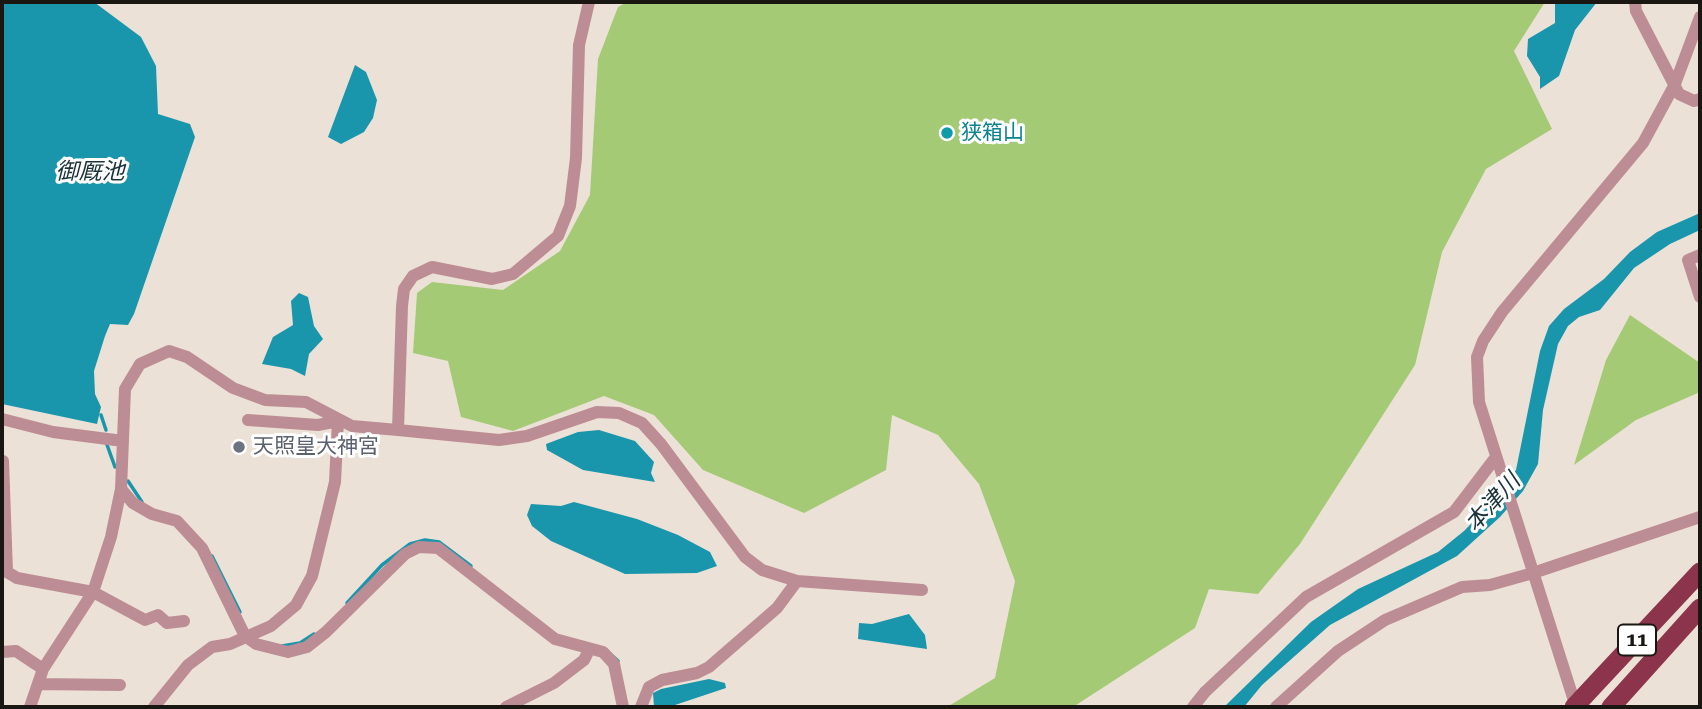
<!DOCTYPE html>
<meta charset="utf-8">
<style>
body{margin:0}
#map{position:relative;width:1702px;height:709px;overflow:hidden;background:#ece1d6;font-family:"Roboto Serif",serif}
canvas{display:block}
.frame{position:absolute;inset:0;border:4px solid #1a1713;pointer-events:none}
</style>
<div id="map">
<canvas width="1702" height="709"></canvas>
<div class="frame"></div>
</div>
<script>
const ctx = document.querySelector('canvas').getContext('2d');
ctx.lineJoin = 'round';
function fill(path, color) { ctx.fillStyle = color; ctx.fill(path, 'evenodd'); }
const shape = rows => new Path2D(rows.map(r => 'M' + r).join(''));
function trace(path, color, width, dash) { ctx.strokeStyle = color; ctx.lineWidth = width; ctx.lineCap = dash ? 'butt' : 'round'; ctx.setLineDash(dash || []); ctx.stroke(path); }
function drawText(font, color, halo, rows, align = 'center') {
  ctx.font = font + ' "Roboto Serif","Noto Sans JP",serif'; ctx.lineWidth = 6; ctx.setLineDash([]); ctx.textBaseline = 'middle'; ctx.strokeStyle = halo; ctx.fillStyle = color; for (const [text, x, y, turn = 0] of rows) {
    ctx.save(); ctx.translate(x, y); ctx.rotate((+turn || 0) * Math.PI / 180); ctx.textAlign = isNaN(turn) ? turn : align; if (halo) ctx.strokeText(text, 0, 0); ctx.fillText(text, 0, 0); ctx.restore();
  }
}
fill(shape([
 [627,2,1545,2,1514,51,1552,129,1486,169,1442,252,1415,365,1300,544,1258,594,1209,589,1195,628,1073,707,947,707,995,678,1015,581,979,484,938,435,892,415,886,470,804,513,703,470,654,415,604,396,513,431,461,417,448,361,413,353,417,293,432,282,503,290,560,251,590,195,598,59,618,7],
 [1630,315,1700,363,1700,392,1636,420,1574,465,1606,360]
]), '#a4ca76');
fill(shape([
 [2,2,94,2,141,37,156,66,158,114,190,124,195,137,134,314,128,325,110,324,105,336,94,371,95,394,101,407,97,424,2,404],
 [1555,2,1597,2,1575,30,1559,76,1540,89,1540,77,1527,56,1528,39,1555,23],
 [355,65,366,72,377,100,373,118,364,132,341,144,328,137],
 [1700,213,1700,230,1670,244,1634,268,1600,310,1579,317,1568,326,1558,344,1543,410,1538,464,1523,491,1500,517,1457,556,1330,625,1262,685,1244,707,1224,707,1311,622,1358,589,1438,552,1464,531,1496,498,1516,470,1540,351,1549,326,1564,309,1604,279,1630,252,1657,232],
 [299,293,308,297,314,326,323,339,309,354,305,376,291,369,262,364,273,337,293,325,291,301],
 [599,430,635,441,654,462,651,473,655,482,583,470,547,450,546,444,578,432],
 [574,502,637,519,678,535,710,552,717,566,697,573,625,574,551,541,532,526,527,515,531,504,561,506],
 [909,614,925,635,927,649,858,639,859,623,872,624],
 [709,679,725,683,726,688,669,707,654,707,653,693,661,689]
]), '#1a96ac');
trace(shape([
 [101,415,106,430],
 [106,442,115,467],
 [128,481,142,502],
 [212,556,240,612],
 [347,603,382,565,410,544,425,540,439,542,471,566],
 [282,646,300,643,314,634],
 [606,650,618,661]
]), '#1a96ac', 3.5);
trace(shape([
 [1635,2,1636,11,1679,94,1694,101,1700,99],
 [1700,255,1688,260,1700,297],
 [2,419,53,432,123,441],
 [398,430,499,440,527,436,597,412,619,413,642,423,661,444,745,557,762,570,797,581,922,590],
 [3,461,7,572,17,578,93,592,145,620,158,615,167,623,184,621],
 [121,489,125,389,140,364,169,351,187,357,233,388,265,400,306,402,352,426,398,430,402,306,404,289,413,276,432,267,492,279,513,274,558,236,570,206,576,158,579,45,589,2],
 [2,652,16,651,43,669],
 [38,684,120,685],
 [30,707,43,669,93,592,111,537,121,489,133,503,152,514,177,521,202,548,245,636,256,644,288,652,307,647,326,632,405,554,419,547,438,548,555,639,603,652,614,664,623,707],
 [154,707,188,665,212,647,230,644,271,626,296,605,312,576,335,482,338,421,318,425,248,420],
 [506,707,554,683,584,660,589,650],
 [641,707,649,687,662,680,697,673,709,667,777,608,797,581],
 [1193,707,1205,692,1306,597,1454,512,1496,457],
 [1276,707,1338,651,1385,620,1462,587,1490,585,1533,573,1700,517],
 [1576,707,1479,402,1477,357,1483,341,1502,312,1643,143,1675,84,1700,17]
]), '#bd8d95', 12);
trace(shape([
 [1574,707,1700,572],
 [1611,707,1700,608]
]), '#8c344b', 19);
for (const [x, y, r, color] of [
 [947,133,7,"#0f9aa8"],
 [239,447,7,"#6b7280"]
]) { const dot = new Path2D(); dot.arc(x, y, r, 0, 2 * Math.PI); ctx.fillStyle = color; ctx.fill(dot); trace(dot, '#fff', 2.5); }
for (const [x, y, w] of [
 [1637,640,38]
]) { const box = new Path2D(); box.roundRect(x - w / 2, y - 15.5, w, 31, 5); ctx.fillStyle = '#fff'; ctx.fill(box); trace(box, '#1a1713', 2); }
drawText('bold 19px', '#1a1713', null, [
 ["11",1637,640]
]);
drawText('21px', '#0d838f', '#fff', [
 ["狭箱山",961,133]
], 'left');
drawText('21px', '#5b616d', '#fff', [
 ["天照皇大神宮",253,447]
], 'left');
drawText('italic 23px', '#1b3339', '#fff', [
 ["御厩池",90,172],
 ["本津川",1493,503,-48]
]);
</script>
